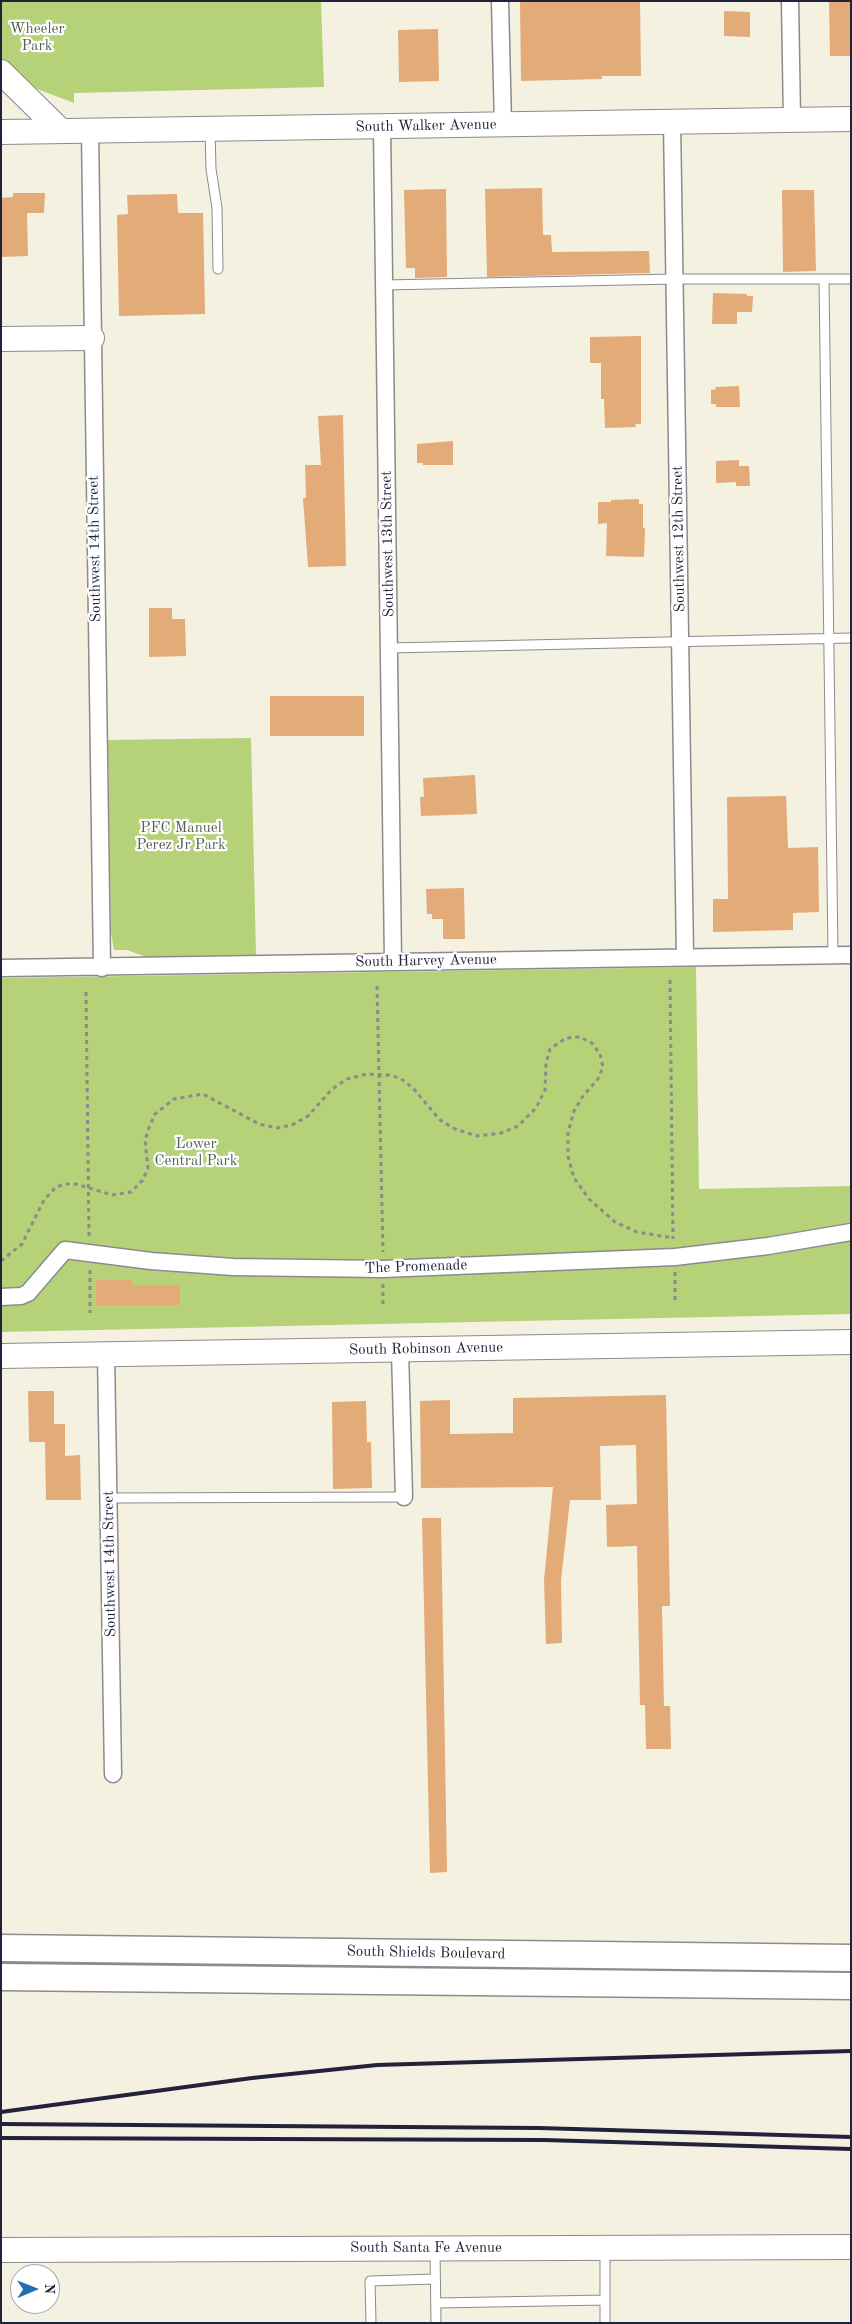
<!DOCTYPE html>
<style>
body{margin:0}
#map{position:relative;width:852px;height:2324px;overflow:hidden;background:#f5f1e1;font-family:"Old Standard TT",serif}
canvas{display:block}
.frame{position:absolute;inset:0;border:2px solid #22223b;pointer-events:none}
.north{position:absolute;left:10px;top:2264px;width:50px;height:50px;box-sizing:border-box;background:#fff;border:1px solid #a7a7b1;border-radius:50%;rotate:89deg;font-size:14px;font-weight:700;line-height:20px;text-align:center;color:#22223b}
.north::after{content:'';display:block;margin:auto;width:18px;height:22px;background:#1f6fb2;clip-path:polygon(50% 0,100% 100%,50% 72%,0 100%)}
</style>
<div id="map">
<canvas width="852" height="2324"></canvas>
<div class="frame"></div>
<div class="north">N</div>
</div>
<script>
const ctx = document.querySelector('canvas').getContext('2d');
ctx.lineJoin = 'round';
function fill(path, color) { ctx.fillStyle = color; ctx.fill(path, 'evenodd'); }
const shape = rows => new Path2D(rows.map(r => 'M' + r).join(''));
function trace(path, color, width, dash) { ctx.strokeStyle = color; ctx.lineWidth = width; ctx.lineCap = dash ? 'butt' : 'round'; ctx.setLineDash(dash || []); ctx.stroke(path); }
function drawText(font, color, halo, rows, align = 'center') {
  ctx.font = font + ' "Old Standard TT",serif'; ctx.lineWidth = 4.5; ctx.setLineDash([]); ctx.textBaseline = 'middle'; ctx.strokeStyle = halo; ctx.fillStyle = color; for (const [text, x, y, turn = 0] of rows) {
    ctx.save(); ctx.translate(x, y); ctx.rotate((+turn || 0) * Math.PI / 180); ctx.textAlign = isNaN(turn) ? turn : align; if (halo) ctx.strokeText(text, 0, 0); ctx.fillText(text, 0, 0); ctx.restore();
  }
}
fill(shape([
 [1,1,321,1,324,87,74,93,74,103,37,89,1,63],
 [251,738,256,955,146,957,127,950,114,950,111,933,108,740],
 [696,967,699,1189,851,1186,851,1314,1,1332,1,978]
]), '#b5d278');
fill(shape([
 [520,1,640,1,641,76,602,76,602,79,521,81],
 [829,1,851,1,851,56,830,56],
 [724,11,750,12,750,37,724,36],
 [438,29,439,81,399,82,398,30],
 [542,188,543,235,551,235,552,252,649,251,650,273,487,277,485,189],
 [446,189,447,277,415,278,415,268,406,268,404,190],
 [782,190,814,190,816,271,783,272],
 [13,193,45,193,44,213,27,213,28,256,1,257,1,198,13,197],
 [177,194,178,213,203,213,205,314,119,316,117,215,128,214,127,195],
 [713,293,747,294,747,296,753,296,752,312,737,312,737,324,712,324],
 [641,336,641,424,635,424,636,427,605,428,604,399,601,399,601,363,590,363,590,337],
 [739,386,740,407,716,407,716,404,711,404,711,390,716,389,715,387],
 [343,415,346,566,308,567,303,498,306,498,305,465,321,465,318,416],
 [453,441,453,465,423,465,423,463,417,463,417,444],
 [739,460,739,466,749,466,750,486,736,486,736,482,716,483,716,461],
 [639,499,639,504,643,504,643,528,645,528,644,557,606,556,607,523,598,524,598,502,611,502,611,500],
 [149,608,172,608,172,619,185,619,186,656,149,657],
 [270,696,364,696,364,736,270,736],
 [475,775,477,814,421,816,420,797,424,797,423,778],
 [786,796,788,848,818,847,819,912,793,913,793,930,713,932,713,899,728,899,727,797],
 [464,888,465,939,443,939,443,919,432,919,432,914,427,914,426,889],
 [96,1280,132,1280,132,1285,180,1285,180,1305,96,1305],
 [28,1391,54,1391,54,1424,65,1424,65,1456,80,1455,81,1500,46,1500,45,1442,29,1442],
 [666,1395,670,1606,662,1606,664,1706,670,1706,671,1749,646,1749,645,1705,640,1705,637,1546,607,1547,606,1505,637,1504,636,1445,600,1446,601,1500,570,1500,561,1580,562,1643,546,1644,544,1580,553,1487,421,1488,420,1401,450,1400,450,1434,513,1433,513,1398],
 [366,1401,367,1442,371,1442,372,1488,333,1489,332,1402],
 [422,1518,441,1518,447,1872,430,1873]
]), '#e2ab77');
const lane = shape([
 [210,129,211,169,217,208,218,269],
 [824,279,833,955],
 [384,285,675,279,851,279],
 [389,648,851,638],
 [109,1498,404,1497],
 [605,2248,605,2323],
 [435,2249,436,2323],
 [436,2303,605,2300],
 [371,2323,370,2281,435,2279]
]);
const street = shape([
 [500,1,503,125],
 [790,1,792,120],
 [672,121,685,957],
 [382,127,393,962],
 [90,131,102,968],
 [1,968,851,955],
 [1,1297,21,1296,28,1293,65,1250,151,1261,233,1267,383,1269,675,1257,768,1246,851,1232],
 [400,1350,404,1497],
 [106,1354,113,1774]
]);
const secondary = shape([
 [1,72,61,131],
 [1,132,851,119],
 [1,339,92,338],
 [1,1356,851,1342],
 [1,2250,851,2247]
]);
const primary = shape([
 [1,1948,851,1958],
 [1,1977,851,1986]
]);
trace(lane, '#8c8a8e', 11);
trace(street, '#8c8a8e', 19);
trace(secondary, '#8c8a8e', 26);
trace(primary, '#8c8a8e', 29);
trace(shape([
 [670,980,673,1239],
 [377,986,383,1252],
 [86,992,89,1236],
 [1,1261,22,1244,44,1200,55,1188,64,1184,76,1184,112,1195,131,1192,142,1181,148,1169,145,1140,149,1128,155,1114,174,1099,203,1094,259,1124,277,1128,292,1125,308,1116,332,1089,347,1079,367,1074,388,1075,400,1078,413,1088,440,1120,455,1129,477,1136,501,1133,518,1126,536,1108,545,1090,546,1063,550,1049,566,1038,580,1037,592,1043,600,1054,603,1067,598,1079,583,1096,574,1111,568,1133,568,1156,574,1178,589,1199,615,1222,637,1232,673,1238],
 [90,1270,90,1313],
 [675,1272,675,1302],
 [383,1284,383,1307]
]), '#8c8a8e', 3, [4, 4]);
trace(lane, '#fff', 9);
trace(street, '#fff', 16);
trace(secondary, '#fff', 24);
trace(primary, '#fff', 26);
trace(shape([
 [1,2112,252,2078,377,2065,851,2051],
 [1,2124,539,2128,851,2137],
 [1,2138,544,2140,851,2149]
]), '#22223b', 4);
drawText('15px', '#556050', '#fff', [
 ["Wheeler",37,29],
 ["Park",37,46],
 ["PFC Manuel",181,828],
 ["Perez Jr Park",181,845],
 ["Lower",196,1144],
 ["Central Park",196,1161]
]);
drawText('15px', '#22223b', '#fff', [
 ["South Walker Avenue",426,126,-1],
 ["Southwest 12th Street",679,539,-91],
 ["Southwest 13th Street",388,544,-91],
 ["Southwest 14th Street",95,549,-91],
 ["South Harvey Avenue",426,961,-1],
 ["The Promenade",416,1267,-2],
 ["South Robinson Avenue",426,1349,-1],
 ["Southwest 14th Street",110,1564,-91],
 ["South Shields Boulevard",426,1953,1],
 ["South Santa Fe Avenue",426,2248]
]);
</script>
